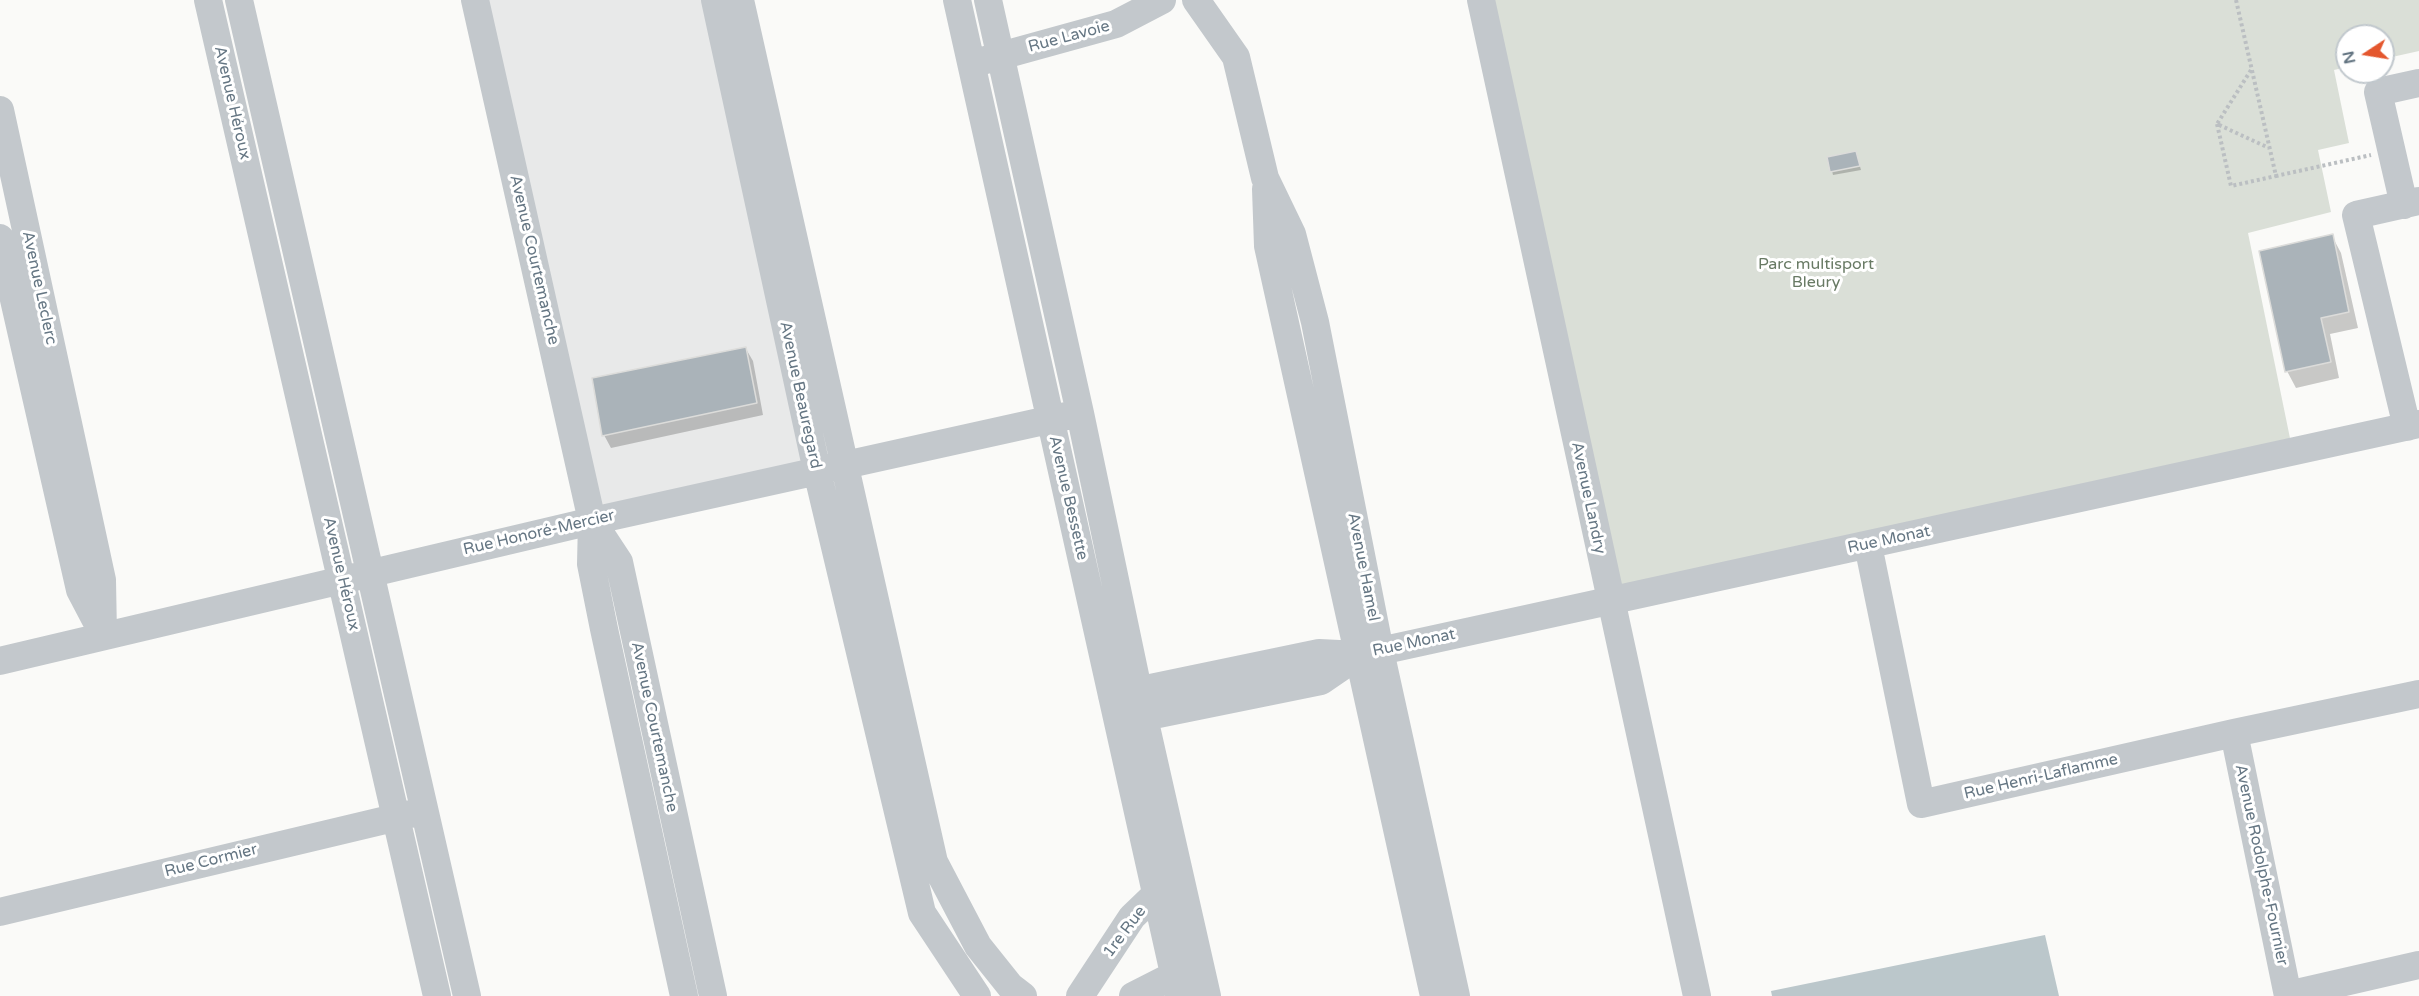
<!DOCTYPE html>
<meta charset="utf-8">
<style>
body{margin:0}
#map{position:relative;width:2419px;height:996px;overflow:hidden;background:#fafaf8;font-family:"Varela Round",sans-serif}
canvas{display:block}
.north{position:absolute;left:2335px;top:24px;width:60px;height:60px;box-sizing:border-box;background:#fff;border:2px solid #c1c8cd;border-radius:50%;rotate:258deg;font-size:16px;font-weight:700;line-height:24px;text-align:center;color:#657683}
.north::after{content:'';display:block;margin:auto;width:21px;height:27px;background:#e4572e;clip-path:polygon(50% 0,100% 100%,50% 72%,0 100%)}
</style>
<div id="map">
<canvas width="2419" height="996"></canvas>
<div class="north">N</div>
</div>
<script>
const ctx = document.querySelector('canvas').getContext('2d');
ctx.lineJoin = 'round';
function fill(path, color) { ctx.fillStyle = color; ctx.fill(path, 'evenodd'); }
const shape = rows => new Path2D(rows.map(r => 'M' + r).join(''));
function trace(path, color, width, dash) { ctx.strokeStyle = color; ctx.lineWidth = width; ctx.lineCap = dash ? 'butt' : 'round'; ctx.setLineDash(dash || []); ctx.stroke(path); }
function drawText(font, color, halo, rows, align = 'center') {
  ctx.font = font + ' "Varela Round",sans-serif'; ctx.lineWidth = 6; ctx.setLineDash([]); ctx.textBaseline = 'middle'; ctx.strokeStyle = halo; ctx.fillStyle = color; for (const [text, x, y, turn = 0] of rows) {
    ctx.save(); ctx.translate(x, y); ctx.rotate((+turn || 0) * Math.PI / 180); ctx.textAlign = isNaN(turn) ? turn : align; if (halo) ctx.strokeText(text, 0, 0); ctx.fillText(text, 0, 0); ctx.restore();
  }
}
fill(shape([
 [475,0,720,0,817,471,592,521]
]), '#e8e9e9');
fill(shape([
 [1472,0,2419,0,2419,51,2383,59,2383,36,2347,36,2347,67,2334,70,2349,143,2318,150,2331,212,2248,233,2292,448,1607,600]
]), '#dadfd7');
fill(shape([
 [2045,935,2059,996,1772,996,1771,991]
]), '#bbc7cb');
fill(shape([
 [1856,152,1861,170,1833,175,1829,158],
 [2332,236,2341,253,2358,328,2330,334,2339,378,2296,388,2287,371],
 [746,349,753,361,763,415,611,448,604,435]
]), '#0003');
const building = shape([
 [1856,151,1860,166,1830,172,1827,157,1856,151],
 [2333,234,2349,312,2321,318,2331,362,2285,372,2259,251,2333,234],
 [746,347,757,403,602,436,592,378,746,347]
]);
fill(building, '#aab3b9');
trace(building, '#dcdcda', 1.5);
trace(shape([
 [2236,0,2276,176,2371,155],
 [2251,70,2217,124,2269,148],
 [2217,124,2231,186,2276,176]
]), '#bbbfc2', 4, [3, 3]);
trace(shape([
 [208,0,437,996],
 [239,0,467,996],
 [475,0,592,521,591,564,604,629,684,996],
 [715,0,817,471,922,913,977,996],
 [740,0,934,862,978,946,1010,986,1023,996],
 [957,0,1179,996],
 [988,0,1080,413,1144,718,1207,996],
 [1196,0,1236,57,1265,178,1292,234,1315,322,1380,651,1456,996],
 [1481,0,1697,996],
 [982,61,1116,24,1162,0],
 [0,110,102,580,103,635],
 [1266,189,1268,246,1434,996],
 [2404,205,2378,92,2419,83],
 [0,238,80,590,101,630],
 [2407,427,2356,215,2419,201],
 [592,521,619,562,713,996],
 [1868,545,1921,804,2234,733,2419,694],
 [0,661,592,521,1080,413],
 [1112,696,1319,653,1359,655,1380,651,2419,424],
 [1124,721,1321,681,1359,655],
 [2234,733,2288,996],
 [0,912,415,813],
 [2288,995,2419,965],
 [1080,996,1132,917,1156,894,1168,887],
 [1133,996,1190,967]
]), '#c3c8cc', 28);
drawText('16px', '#657683', '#fff', [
 ["Rue Lavoie",1069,37,-15],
 ["Avenue Héroux",232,103,77],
 ["Avenue Courtemanche",534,260,77],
 ["Avenue Leclerc",39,288,78],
 ["Avenue Beauregard",800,395,78],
 ["Avenue Bessette",1068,498,77],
 ["Avenue Landry",1588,498,78],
 ["Rue Honoré-Mercier",539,533,-13],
 ["Rue Monat",1889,540,-12],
 ["Avenue Hamel",1363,567,79],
 ["Avenue Héroux",341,574,77],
 ["Rue Monat",1414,643,-12],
 ["Avenue Courtemanche",654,727,78],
 ["Rue Henri-Laflamme",2041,777,-13],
 ["Rue Cormier",211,861,-14],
 ["Avenue Rodolphe-Fournier",2261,865,78],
 ["1re Rue",1125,932,-53]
]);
drawText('16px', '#687a64', '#fff', [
 ["Parc multisport",1816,265],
 ["Bleury",1816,283]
]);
</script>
